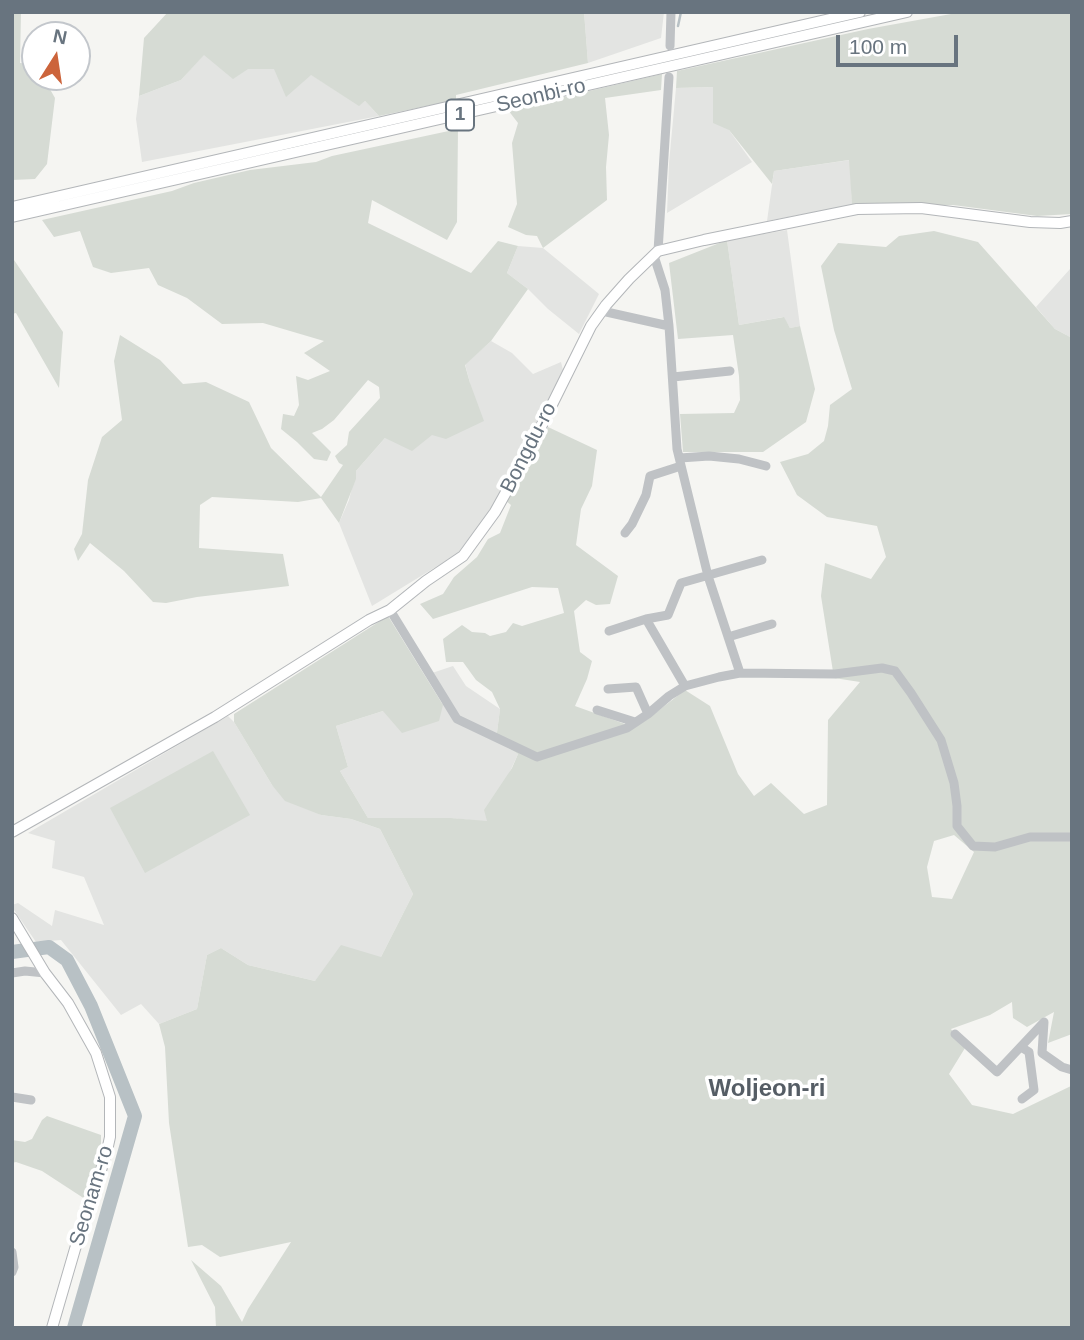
<!DOCTYPE html>
<style>
body{margin:0}
#map{position:relative;width:1084px;height:1340px;overflow:hidden;background:#f5f5f2;font-family:Arial,sans-serif}
canvas{display:block}
.frame{position:absolute;inset:0;border:14px solid #68747f;pointer-events:none}
.north{position:absolute;left:21px;top:21px;width:70px;height:70px;box-sizing:border-box;background:#fff;border:2px solid #c3c7cc;border-radius:50%;rotate:12deg;font-size:19px;font-weight:700;line-height:28px;text-align:center;color:#68747f}
.north::after{content:'';display:block;margin:auto;width:24px;height:32px;background:#cc643b;clip-path:polygon(50% 0,100% 100%,50% 72%,0 100%)}
.scale{position:absolute;left:836px;top:35px;width:122px;height:32px;box-sizing:border-box;border:4px solid #68747f;border-top:0;padding-left:9px;font-size:21px;line-height:24px;white-space:nowrap;color:#68747f;-webkit-text-stroke:5px #fff;paint-order:stroke}
</style>
<div id="map">
<canvas width="1084" height="1340"></canvas>
<div class="frame"></div>
<div class="north">N</div>
<div class="scale">100 m</div>
</div>
<script>
const ctx = document.querySelector('canvas').getContext('2d');
ctx.lineJoin = 'round';
function fill(path, color) { ctx.fillStyle = color; ctx.fill(path, 'evenodd'); }
const shape = rows => new Path2D(rows.map(r => 'M' + r).join(''));
function trace(path, color, width, dash) { ctx.strokeStyle = color; ctx.lineWidth = width; ctx.lineCap = dash ? 'butt' : 'round'; ctx.setLineDash(dash || []); ctx.stroke(path); }
function drawText(font, color, halo, rows, align = 'center') {
  ctx.font = font + ' Arial,sans-serif'; ctx.lineWidth = 7; ctx.setLineDash([]); ctx.textBaseline = 'middle'; ctx.strokeStyle = halo; ctx.fillStyle = color; for (const [text, x, y, turn = 0] of rows) {
    ctx.save(); ctx.translate(x, y); ctx.rotate((+turn || 0) * Math.PI / 180); ctx.textAlign = isNaN(turn) ? turn : align; if (halo) ctx.strokeText(text, 0, 0); ctx.fillText(text, 0, 0); ctx.restore();
  }
}
fill(shape([
 [584,12,664,12,661,38,588,63],
 [204,54,248,69,274,69,310,74,359,105,365,101,379,116,142,162,136,119,139,96,181,80],
 [713,87,729,130,752,162,667,213,669,163,676,88],
 [850,160,852,205,767,221,774,171],
 [787,230,800,326,790,328,783,317,739,325,727,240],
 [518,246,543,248,599,294,579,334,548,309,528,289,507,273],
 [1072,255,1072,338,1055,329,1036,307,1070,269],
 [491,341,512,353,533,374,561,362,563,370,539,421,492,509,457,554,372,606,339,523,349,500,356,471,386,437,470,383,465,364],
 [453,666,466,686,500,709,496,740,518,754,487,822,451,818,368,818,340,771,348,767,336,726,383,711,443,704,426,675],
 [228,716,234,722,272,785,321,815,351,819,380,829,413,894,381,957,315,981,248,965,221,948,207,955,197,1009,159,1024,141,1004,121,1015,61,940,36,942,12,907,12,905,18,903,52,926,55,910,104,925,84,877,52,868,55,841,28,833]
]), '#e3e4e2');
fill(shape([
 [12,12,21,12,20,63,35,64,35,77,43,77,55,98,47,164,35,179,12,180],
 [168,12,584,12,588,63,456,95,456,100,379,116,365,101,359,106,311,75,286,97,274,69,248,69,233,79,204,55,181,80,139,96,144,38],
 [962,12,1072,12,1072,214,1037,216,953,205,852,205,849,160,774,171,772,184,729,130,713,123,713,87,676,88,677,71,868,29],
 [662,74,661,90,605,98,609,135,606,167,607,200,543,248,537,236,526,235,508,227,517,204,512,143,518,123,508,110],
 [458,129,457,222,447,240,372,200,368,223,471,273,498,241,518,246,507,273,528,289,491,341,465,365,470,383,484,421,446,439,432,435,412,451,385,438,356,471,356,479,339,523,321,498,298,502,212,497,200,505,199,548,283,554,289,586,197,597,166,603,153,602,124,571,90,543,78,561,74,549,82,534,88,480,102,437,122,420,114,361,120,335,160,360,183,384,206,382,249,402,271,448,321,497,343,465,339,463,335,456,347,445,349,432,380,398,379,387,368,380,334,420,322,429,312,433,331,452,327,461,314,459,297,442,281,429,283,414,294,416,299,405,296,376,308,380,330,371,304,353,324,341,263,323,222,324,187,298,158,285,149,268,111,273,93,267,80,231,54,237,42,220,172,191,194,183,250,170,316,162,332,156],
 [934,231,978,242,1055,329,1072,338,1072,1034,1048,1043,1054,1012,1027,1027,1013,1018,1012,1002,990,1015,951,1029,965,1048,949,1074,972,1105,1013,1114,1071,1086,1072,1087,1072,1328,216,1328,215,1307,191,1260,221,1286,242,1322,248,1309,291,1242,220,1257,202,1245,188,1247,169,1123,165,1047,159,1024,197,1009,207,955,221,948,248,965,315,981,341,945,381,957,413,894,380,829,351,819,321,815,285,801,272,785,234,722,234,714,388,616,443,705,439,721,402,733,383,711,336,726,348,767,340,771,368,818,451,818,487,821,484,810,512,768,518,754,496,740,500,709,492,692,476,680,463,662,446,662,443,639,462,625,472,632,485,633,490,636,506,632,513,623,522,626,564,613,558,588,532,587,433,619,420,604,443,594,454,577,477,557,488,539,500,533,511,505,506,501,548,427,597,450,592,486,581,509,576,545,618,576,610,604,596,605,586,600,574,611,580,652,592,661,587,679,575,706,625,724,645,721,685,690,710,706,738,774,754,796,771,783,804,814,827,805,828,720,860,682,834,678,821,596,825,563,871,579,886,557,877,526,827,517,797,495,780,462,808,454,824,441,828,426,830,405,852,389,834,330,821,266,838,243,886,247,899,236],
 [954,835,974,852,952,899,932,897,927,867,934,841],
 [727,240,739,325,784,317,790,328,800,326,815,389,806,422,763,452,683,452,680,414,734,413,740,400,739,376,733,335,678,339,669,263],
 [12,257,63,332,59,388,16,313,12,314],
 [213,751,250,815,145,873,110,808],
 [47,1116,101,1135,101,1154,85,1199,42,1171,16,1162,12,1163,12,1140,25,1142,32,1139,42,1120]
]), '#d6dbd4');
trace(shape([
 [678,26,681,12]
]), '#b8c1c5', 2.5);
trace(shape([
 [12,952,49,947,67,960,91,1006,135,1116,74,1328]
]), '#b8c1c5', 14);
const major = shape([
 [12,207,860,12],
 [12,217,907,12],
 [12,832,215,717,369,620,390,610,426,581,463,556,495,512,530,449,591,326,606,305,629,279,658,251,704,240,857,209,921,208,1030,222,1060,223,1072,221],
 [12,918,45,973,68,1003,96,1053,110,1097,110,1137,106,1155,75,1249,52,1328]
]);
trace(major, '#b3b6b9', 12);
trace(shape([
 [670,46,671,12],
 [658,251,669,77],
 [654,256,665,290,669,326,677,449,708,576,740,673],
 [602,311,669,326],
 [673,377,730,371],
 [680,458,709,456,739,459,766,466],
 [625,533,632,524,646,495,650,476,681,466],
 [390,610,457,719,537,757,627,728,648,714,669,696,685,686,719,677,740,673,835,674,882,668,895,671,911,693,941,740,954,783,957,806,957,826,973,846,995,847,1030,837,1072,837],
 [646,619,668,615,681,583,762,560],
 [609,631,646,619,685,686],
 [728,637,772,624],
 [608,689,636,687,648,714],
 [597,710,635,722],
 [12,973,25,971,45,973],
 [955,1034,997,1072,1044,1022,1042,1053,1062,1067,1072,1070],
 [1021,1047,1029,1052,1034,1090,1022,1099],
 [12,1097,31,1100],
 [12,1252,14,1267,12,1272]
]), '#bfc2c5', 9);
trace(major, '#fff', 10);
for (const [x, y, w] of [
 [460,115,28]
]) { const box = new Path2D(); box.roundRect(x - w / 2, y - 15.5, w, 31, 5); ctx.fillStyle = '#fff'; ctx.fill(box); trace(box, '#68747f', 2); }
drawText('bold 19px', '#68747f', null, [
 ["1",460,115]
]);
drawText('21px', '#68747f', '#fff', [
 ["Seonbi-ro",541,96,-13],
 ["Bongdu-ro",529,448,-63],
 ["Seonam-ro",92,1196,-73]
]);
drawText('bold 24px', '#555d65', '#fff', [
 ["Woljeon-ri",767,1089]
]);
</script>
